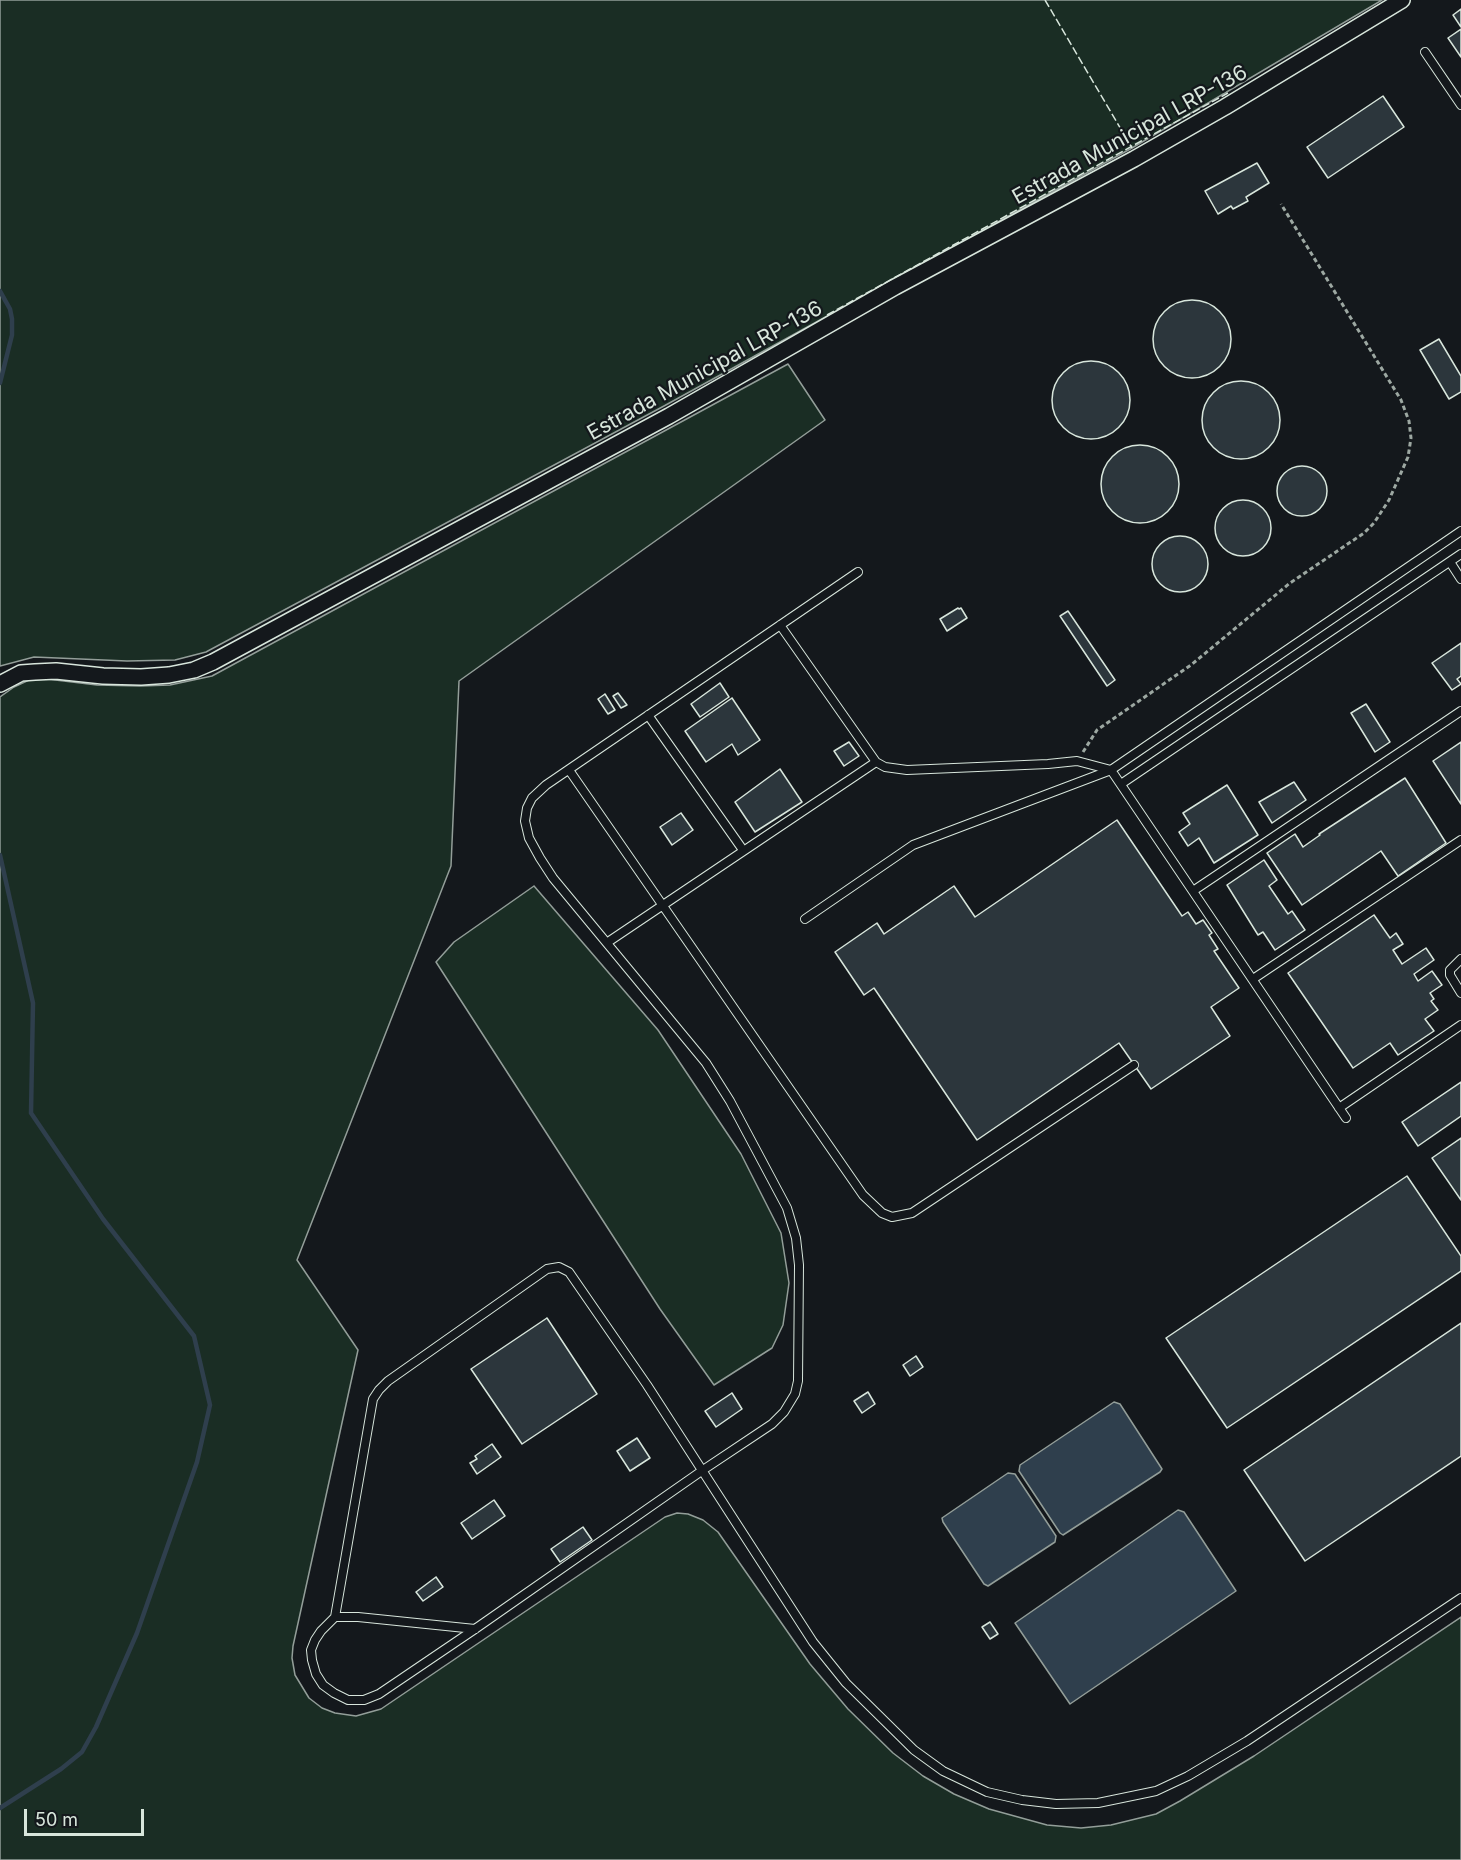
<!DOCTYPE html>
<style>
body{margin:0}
#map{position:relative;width:1461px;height:1860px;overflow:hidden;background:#14181c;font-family:Inter,sans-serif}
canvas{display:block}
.scale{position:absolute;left:24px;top:1809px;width:120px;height:27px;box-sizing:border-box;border:3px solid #d8e6dc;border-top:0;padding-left:8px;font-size:18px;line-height:21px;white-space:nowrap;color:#d8e6dc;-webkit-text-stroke:4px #14181c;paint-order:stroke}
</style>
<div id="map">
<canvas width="1461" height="1860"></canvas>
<div class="scale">50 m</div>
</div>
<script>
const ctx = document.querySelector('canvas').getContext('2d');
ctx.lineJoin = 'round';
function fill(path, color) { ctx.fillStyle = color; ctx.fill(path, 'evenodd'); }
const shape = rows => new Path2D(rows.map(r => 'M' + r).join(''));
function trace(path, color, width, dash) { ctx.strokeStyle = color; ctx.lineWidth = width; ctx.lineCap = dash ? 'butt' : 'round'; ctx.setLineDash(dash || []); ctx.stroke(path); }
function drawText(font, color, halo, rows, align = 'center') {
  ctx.font = font + ' Inter,sans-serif'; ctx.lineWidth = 4.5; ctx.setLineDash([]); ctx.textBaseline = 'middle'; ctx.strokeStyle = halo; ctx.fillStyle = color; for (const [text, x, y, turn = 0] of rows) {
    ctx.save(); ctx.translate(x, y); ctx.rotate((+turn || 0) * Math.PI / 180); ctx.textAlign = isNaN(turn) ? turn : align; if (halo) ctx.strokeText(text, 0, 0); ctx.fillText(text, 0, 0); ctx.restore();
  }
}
const green = shape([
 [0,0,1382,0,1132,148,664,406,206,652,175,660,127,661,34,657,0,666,0,0],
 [788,364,825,420,459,681,451,866,297,1260,358,1350,293,1646,292,1658,295,1675,309,1698,322,1708,335,1713,356,1716,381,1709,665,1517,677,1513,688,1514,703,1520,718,1532,810,1664,848,1709,893,1753,923,1776,954,1794,989,1809,1047,1825,1081,1828,1111,1825,1156,1814,1180,1801,1254,1756,1461,1617,1461,1860,0,1860,0,697,14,687,29,680,47,679,97,685,140,686,170,685,212,676,788,364],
 [534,886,658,1030,741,1154,781,1233,789,1283,783,1325,772,1348,714,1385,660,1309,436,962,454,942,534,886]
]);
fill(green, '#1a2d24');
trace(green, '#939e99', 1.5);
const water = shape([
 [1114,1402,1120,1404,1162,1469,1160,1472,1063,1535,1060,1533,1019,1471,1020,1465,1114,1402],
 [1008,1473,1015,1474,1056,1536,1055,1542,988,1586,984,1584,943,1522,942,1518,1008,1473],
 [1178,1510,1184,1512,1236,1591,1070,1704,1015,1623,1178,1510]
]);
fill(water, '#2f3f4d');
trace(water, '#939e99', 1.5);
trace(shape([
 [0,291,10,309,12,319,12,335,0,383],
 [0,855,33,1003,31,1113,103,1219,194,1336,210,1405,197,1462,137,1633,96,1727,82,1752,61,1769,0,1808]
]), '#2f3f4d', 4.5);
const building = shape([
 [1461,9,1461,27,1453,15,1461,9],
 [1461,29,1461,57,1448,38,1461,29],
 [1383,96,1404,127,1328,178,1307,147,1383,96],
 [1257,163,1269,183,1246,197,1248,201,1233,209,1231,206,1218,214,1205,191,1257,163],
 '1153 339a39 39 0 1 1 78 0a39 39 0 1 1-78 0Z',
 [1439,339,1461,376,1461,392,1449,399,1420,350,1439,339],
 '1052 400a39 39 0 1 1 78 0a39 39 0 1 1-78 0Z',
 '1202 420a39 39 0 1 1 78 0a39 39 0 1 1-78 0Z',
 '1101 484a39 39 0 1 1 78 0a39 39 0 1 1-78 0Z',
 '1277 491a25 25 0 1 1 50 0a25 25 0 1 1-50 0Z',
 '1215 528a28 28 0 1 1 56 0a28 28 0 1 1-56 0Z',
 '1152 564a28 28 0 1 1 56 0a28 28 0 1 1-56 0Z',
 [958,608,959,609,961,608,967,618,947,631,940,619,958,608],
 [1068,611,1115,680,1107,686,1060,616,1068,611],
 [1461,643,1461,676,1457,679,1461,684,1452,690,1432,663,1461,643],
 [720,683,729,697,700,717,691,704,720,683],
 [618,693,627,705,621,708,613,696,618,693],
 [605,694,615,710,608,714,598,699,605,694],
 [732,698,760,740,738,755,732,744,706,762,685,731,732,698],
 [1366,704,1390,742,1375,752,1351,713,1366,704],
 [849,742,859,756,844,766,834,751,849,742],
 [1461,742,1461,804,1433,761,1461,742],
 [780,769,802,802,755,832,735,802,780,769],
 [1405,778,1446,843,1398,876,1381,851,1302,905,1267,853,1295,834,1303,847,1320,835,1319,834,1405,778],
 [1294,782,1306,800,1272,823,1259,802,1294,782],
 [1227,785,1258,835,1214,863,1199,838,1188,846,1179,832,1190,824,1183,813,1227,785],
 [681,813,693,830,672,845,660,827,681,813],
 [1117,820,1182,916,1188,912,1196,924,1203,920,1212,933,1209,935,1218,949,1214,951,1239,988,1211,1007,1230,1036,1151,1089,1119,1043,977,1140,874,988,864,995,835,952,877,923,884,934,954,886,975,917,1117,820],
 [1264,860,1277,880,1269,886,1288,914,1292,911,1305,930,1275,950,1263,932,1258,935,1227,885,1264,860],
 [1374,915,1390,938,1396,933,1403,944,1393,950,1402,964,1426,948,1434,960,1414,974,1418,981,1432,971,1442,985,1430,993,1434,999,1431,1001,1438,1010,1425,1019,1434,1031,1398,1055,1390,1043,1353,1068,1288,973,1374,915],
 [1461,1082,1461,1116,1418,1146,1402,1122,1461,1082],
 [1461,1138,1461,1200,1432,1158,1461,1138],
 [1407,1176,1461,1256,1461,1271,1227,1428,1166,1338,1407,1176],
 [547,1318,597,1394,522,1444,471,1369,547,1318],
 [1461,1323,1461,1456,1305,1561,1244,1470,1461,1323],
 [916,1356,923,1367,910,1376,903,1365,916,1356],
 [868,1392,875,1404,862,1413,854,1401,868,1392],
 [732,1393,742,1409,716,1427,705,1411,732,1393],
 [637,1438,650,1458,630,1471,617,1451,637,1438],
 [492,1444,501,1457,477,1474,470,1463,477,1459,475,1456,492,1444],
 [494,1500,505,1516,472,1539,461,1523,494,1500],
 [583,1527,592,1540,560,1562,551,1549,583,1527],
 [436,1577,443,1587,423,1601,416,1592,436,1577],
 [990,1622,998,1634,990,1639,982,1627,990,1622]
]);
fill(building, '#2c363c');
trace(building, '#d8e6dc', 1.5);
const service = shape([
 [1425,52,1461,105],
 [1450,562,1461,579],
 [780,625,876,762,885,767,907,770,1048,764,1077,761,1111,770,1346,1118],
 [648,715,743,850],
 [569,770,863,1195,882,1213,892,1217,912,1213,1134,1065],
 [1121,784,1461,554],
 [1193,891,1461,711],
 [805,919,913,845,1111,770,1461,531],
 [608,942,876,762],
 [1461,959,1450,970,1450,975,1461,993],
 [1253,979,1461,840],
 [1339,1108,1461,1025],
 [335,1617,373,1399,379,1390,388,1381,547,1269,559,1267,569,1272,647,1385,813,1642,846,1683,914,1750,943,1771,987,1792,1022,1800,1056,1804,1098,1803,1156,1791,1188,1776,1247,1741,1461,1598],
 [475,1629,358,1617,335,1617,321,1631,315,1640,311,1650,312,1660,316,1674,323,1685,334,1693,348,1700,364,1700,379,1694,475,1629,703,1470,772,1424,784,1412,795,1394,798,1381,799,1265,796,1238,787,1208,730,1101,706,1063,553,878,540,858,529,838,525,821,527,808,532,798,546,785,858,572]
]);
const minor = shape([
 [0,684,21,673,35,672,56,671,103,676,141,677,169,675,194,670,213,662,669,416,895,287,1134,159,1225,107,1402,0]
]);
trace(service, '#d8e6dc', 10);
trace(minor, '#d8e6dc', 18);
trace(shape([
 [1083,752,1097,730,1191,665,1290,583,1364,533,1374,523,1389,500,1408,457,1411,438,1409,421,1401,400,1281,204]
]), '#9da8a2', 3, [4.5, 3]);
trace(service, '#14181c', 8);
trace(minor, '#14181c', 15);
trace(shape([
 [1045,0,1132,148],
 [827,315,1228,93]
]), '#d8e6dc', 1.5, [8, 3]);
drawText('21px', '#d8e6dc', '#14181c', [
 ["Estrada Municipal LRP-136",1130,135,-29],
 ["Estrada Municipal LRP-136",705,371,-29]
]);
</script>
